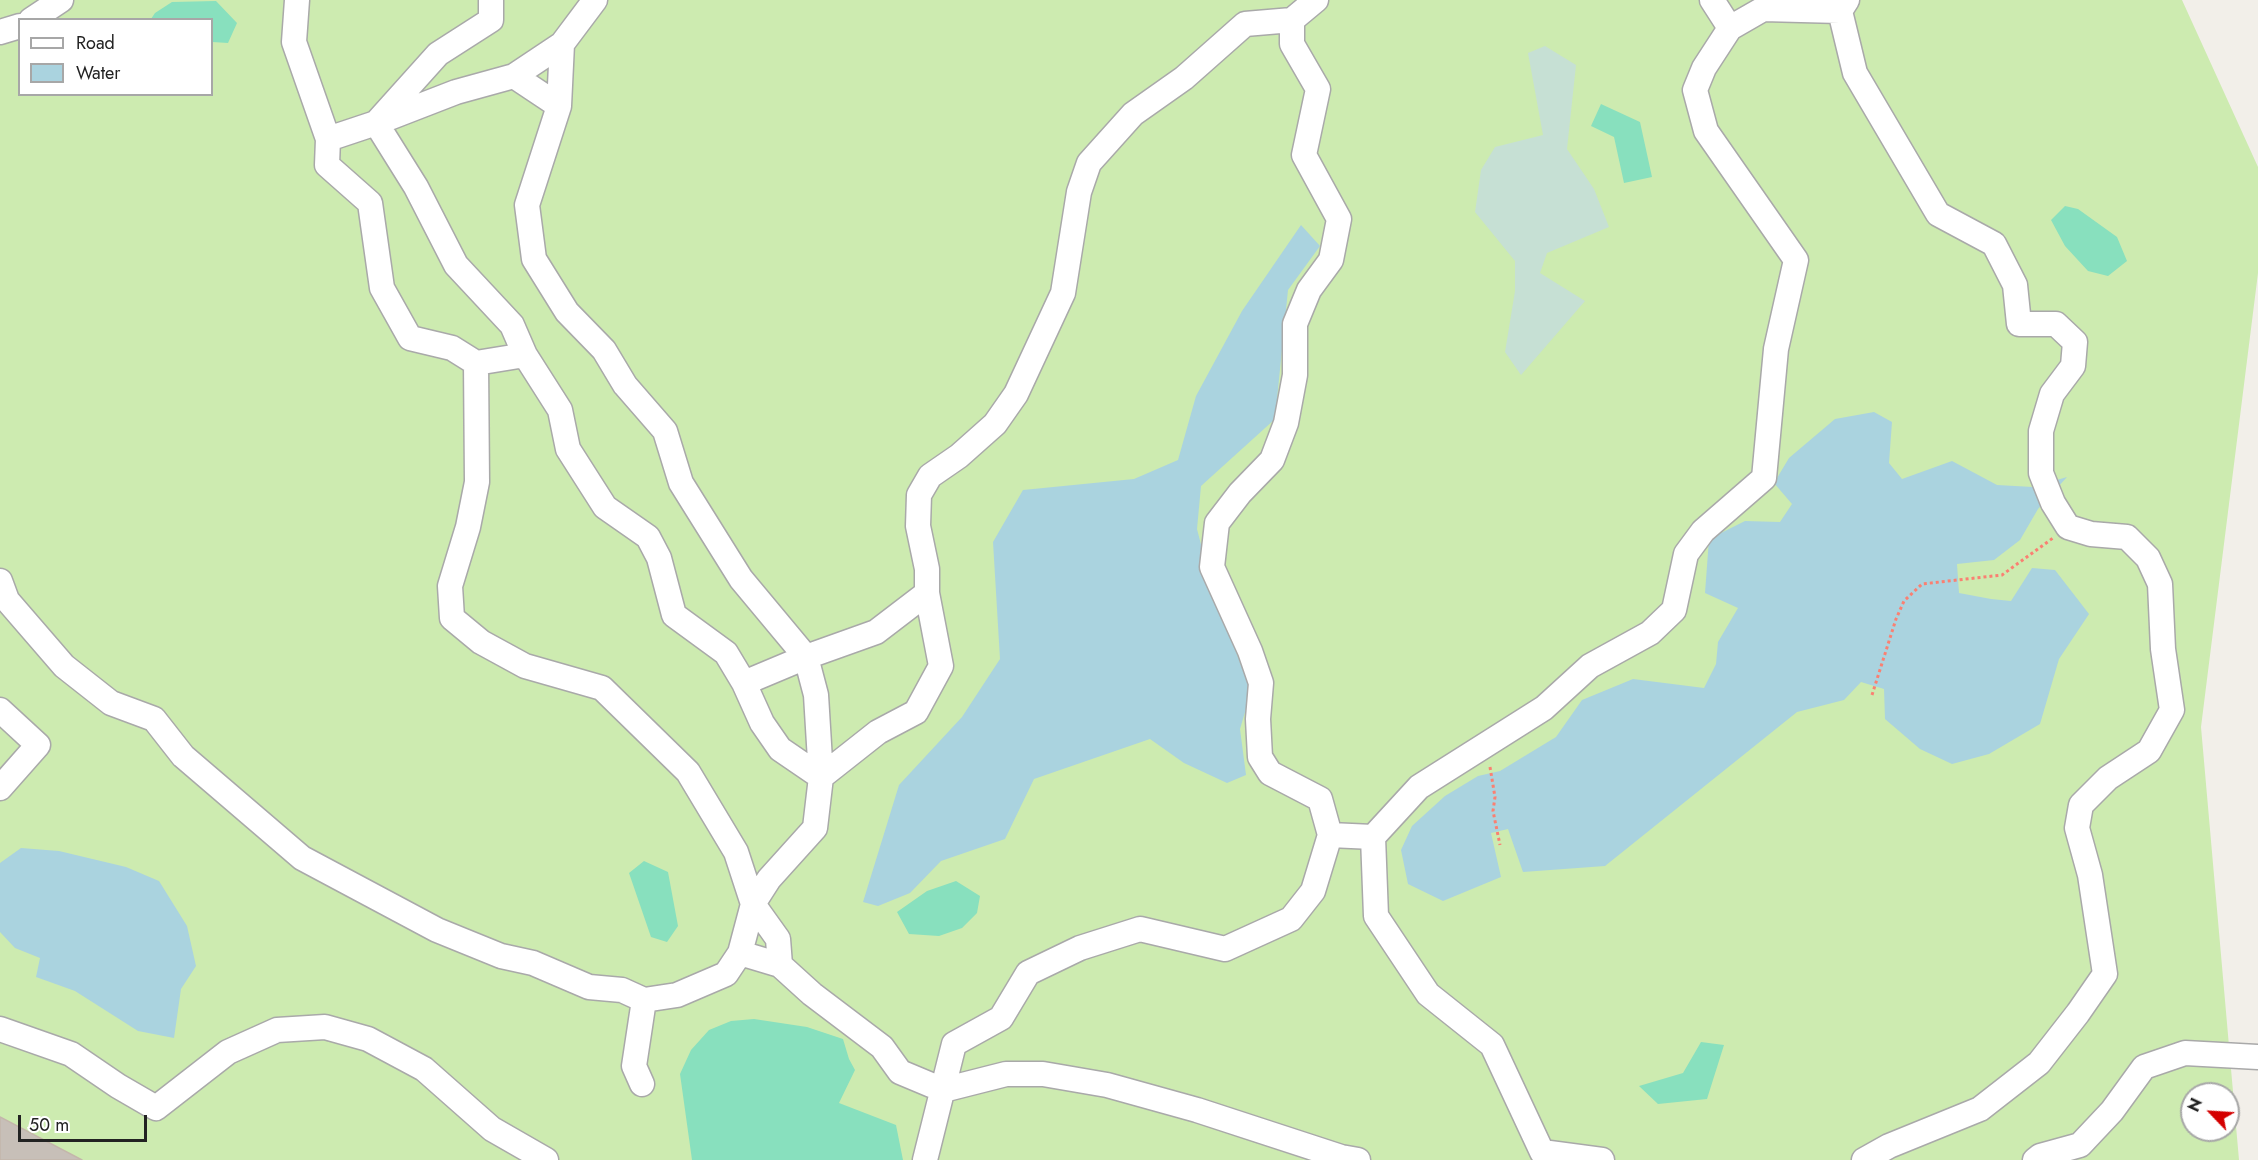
<!DOCTYPE html>
<style>
body{margin:0}
#map{position:relative;width:2258px;height:1160px;overflow:hidden;background:#f2efe9;font-family:Jost,sans-serif}
canvas{display:block}
.legend{position:absolute;left:18px;top:18px;width:195px;height:78px;box-sizing:border-box;background:#fff;border:2px solid #a7a7a7;margin:0;padding:8px 10px;list-style:none;font-size:18px;color:#222}
.legend li{display:flex;align-items:center;gap:12px;height:30px}
.legend b{width:30px;border:2px solid #a7a7a7}
.north{position:absolute;left:2180px;top:1082px;width:60px;height:60px;box-sizing:border-box;background:#fff;border:2px solid #a7a7a7;border-radius:50%;rotate:295deg;font-size:16px;font-weight:700;line-height:24px;text-align:center;color:#222}
.north::after{content:'';display:block;margin:auto;width:21px;height:27px;background:#d40000;clip-path:polygon(50% 0,100% 100%,50% 72%,0 100%)}
.scale{position:absolute;left:18px;top:1115px;width:129px;height:27px;box-sizing:border-box;border:3px solid #222;border-top:0;padding-left:8px;font-size:18px;line-height:21px;white-space:nowrap;color:#222;-webkit-text-stroke:4px #fff;paint-order:stroke}
</style>
<div id="map">
<canvas width="2258" height="1160"></canvas>
<ul class="legend">
<li><b style="height:8px;background:#fff"></b>Road</li>
<li><b style="height:16px;background:#aad3df"></b>Water</li>
</ul>
<div class="north">N</div>
<div class="scale">50 m</div>
</div>
<script>
const ctx = document.querySelector('canvas').getContext('2d');
ctx.lineJoin = 'round';
function fill(path, color) { ctx.fillStyle = color; ctx.fill(path, 'evenodd'); }
const shape = rows => new Path2D(rows.map(r => 'M' + r).join(''));
function trace(path, color, width, dash) { ctx.strokeStyle = color; ctx.lineWidth = width; ctx.lineCap = dash ? 'butt' : 'round'; ctx.setLineDash(dash || []); ctx.stroke(path); }
fill(shape([
 [0,0,2182,0,2258,167,2258,273,2201,727,2239,1160,0,1160],
 [20,20,212,20,212,94,20,94],
 [2192,1094,2228,1094,2228,1130,2192,1130]
]), '#cdebb0');
fill(shape([
 [1545,46,1576,65,1567,149,1594,189,1609,227,1547,253,1540,273,1585,301,1521,375,1505,352,1515,291,1515,261,1475,212,1481,170,1495,147,1543,135,1528,53]
]), '#c6e0d4');
fill(shape([
 [216,1,237,23,228,43,212,42,212,20,151,19,155,13,172,2],
 [1601,104,1640,122,1652,177,1624,183,1614,137,1591,126],
 [2065,206,2078,209,2117,237,2127,261,2108,276,2088,271,2065,246,2051,220],
 [644,861,668,872,678,926,667,942,651,937,629,873],
 [956,881,980,896,977,913,962,928,939,936,909,934,897,912,927,891],
 [754,1019,807,1027,843,1039,849,1059,855,1070,839,1103,896,1125,903,1160,692,1160,680,1074,691,1050,709,1030,731,1021],
 [1701,1042,1724,1045,1707,1099,1658,1104,1639,1086,1683,1073]
]), '#88e0be');
fill(shape([
 [1301,225,1320,246,1288,290,1275,419,1201,486,1197,529,1212,587,1251,692,1240,729,1246,775,1227,783,1184,763,1150,739,1034,779,1005,839,941,861,910,893,878,906,863,902,899,785,962,717,1000,659,993,542,1023,490,1134,479,1178,460,1196,396,1242,311],
 [1874,412,1892,422,1889,463,1902,479,1952,461,1997,485,2033,487,2067,477,2038,509,2020,540,1994,560,1957,564,1959,593,1991,599,2011,601,2032,568,2055,570,2089,614,2059,659,2040,724,1989,754,1952,764,1920,749,1885,719,1884,689,1861,682,1844,700,1797,712,1605,866,1523,872,1508,829,1491,833,1501,877,1443,901,1408,884,1401,850,1412,826,1445,796,1478,776,1500,771,1556,737,1582,700,1633,679,1704,688,1716,664,1718,642,1738,608,1705,593,1709,539,1745,521,1780,522,1792,504,1774,483,1789,458,1835,419],
 [21,848,59,851,126,867,159,881,187,926,196,966,181,989,174,1038,138,1031,75,991,36,977,40,958,15,948,0,932,0,863]
]), '#aad3df');
const building = shape([
 [0,1117,82,1160,0,1160,0,1117]
]);
fill(building, '#c7bfb8');
trace(building, '#c4b6ab', 1.5);
const minor = shape([
 [297,0,294,42,328,139,327,165,370,203,382,288,410,338,452,348,476,363,477,482,468,527,450,586,452,618,481,642,525,666,602,688,688,772,736,852,753,904],
 [491,0,491,20,438,54,376,123,416,187,456,265,512,325,525,355],
 [595,0,562,44,559,106,527,205,534,259,567,312,604,350,625,385,665,431,681,483,741,579,806,657,816,695,821,777,815,828,769,879,753,904],
 [1847,0,1840,11,1855,73,1938,214,1994,244,2015,285,2019,324,2056,324,2075,342,2073,366,2052,394,2041,431,2041,473,2053,503,2068,527,2091,534,2127,537,2148,558,2160,584,2163,649,2172,710,2149,751,2108,778,2081,805,2077,828,2090,875,2105,974,2078,1013,2039,1063,1980,1109,1889,1146,1864,1160],
 [31,20,61,0],
 [1730,28,1763,9,1840,11],
 [0,32,20,26],
 [559,106,514,76,562,44],
 [328,139,376,123,456,92,514,76],
 [476,363,525,355,560,410,568,449,605,507,648,537,659,558,674,615,726,653,744,683,762,723,780,749,821,777],
 [0,581,7,600,64,666,111,703,154,719,183,756,302,858,437,930,501,956,533,963,589,987,622,990,644,1000,677,995,726,974,740,953,753,904,778,939,780,965,740,953],
 [744,683,806,657,876,632,927,593],
 [0,710,38,745,0,788],
 [821,777,878,732,916,712,941,666,927,593,927,569,918,526,919,495,930,476,959,456,995,424,1016,394,1063,293,1079,192,1089,163,1133,114,1184,78,1245,24,1292,20],
 [1330,835,1373,837],
 [780,965,812,994,882,1047,900,1072,943,1090,1006,1074,1043,1074,1107,1085,1197,1110,1341,1157,1358,1160],
 [0,1029,71,1054,118,1086,156,1108,228,1052,277,1030,325,1027,368,1039,424,1069,492,1129,546,1160],
 [642,1084,634,1066,644,1000],
 [925,1160,954,1044,1001,1018,1028,973,1080,948,1140,929,1225,949,1291,919,1313,891,1330,835,1320,799,1270,773,1260,757,1258,719,1261,683,1250,651,1212,567,1217,523,1240,493,1272,460,1286,423,1295,375,1295,324,1309,290,1331,260,1339,219,1304,155,1318,89,1292,44,1292,20,1316,0],
 [1602,1160,1542,1152,1492,1045,1428,994,1376,916,1373,837,1419,787,1544,708,1590,666,1650,633,1674,610,1686,554,1703,531,1764,478,1776,349,1796,260,1706,131,1695,90,1704,68,1730,28,1712,0],
 [2035,1160,2040,1156,2080,1145,2112,1111,2144,1067,2185,1053,2258,1057]
]);
trace(minor, '#a9a9a9', 27);
trace(shape([
 [1872,695,1896,619,1904,601,1922,584,2002,575,2053,538],
 [1490,767,1495,797,1493,811,1500,845]
]), '#fa8072', 3, [3, 3]);
trace(minor, '#fff', 24);
</script>
